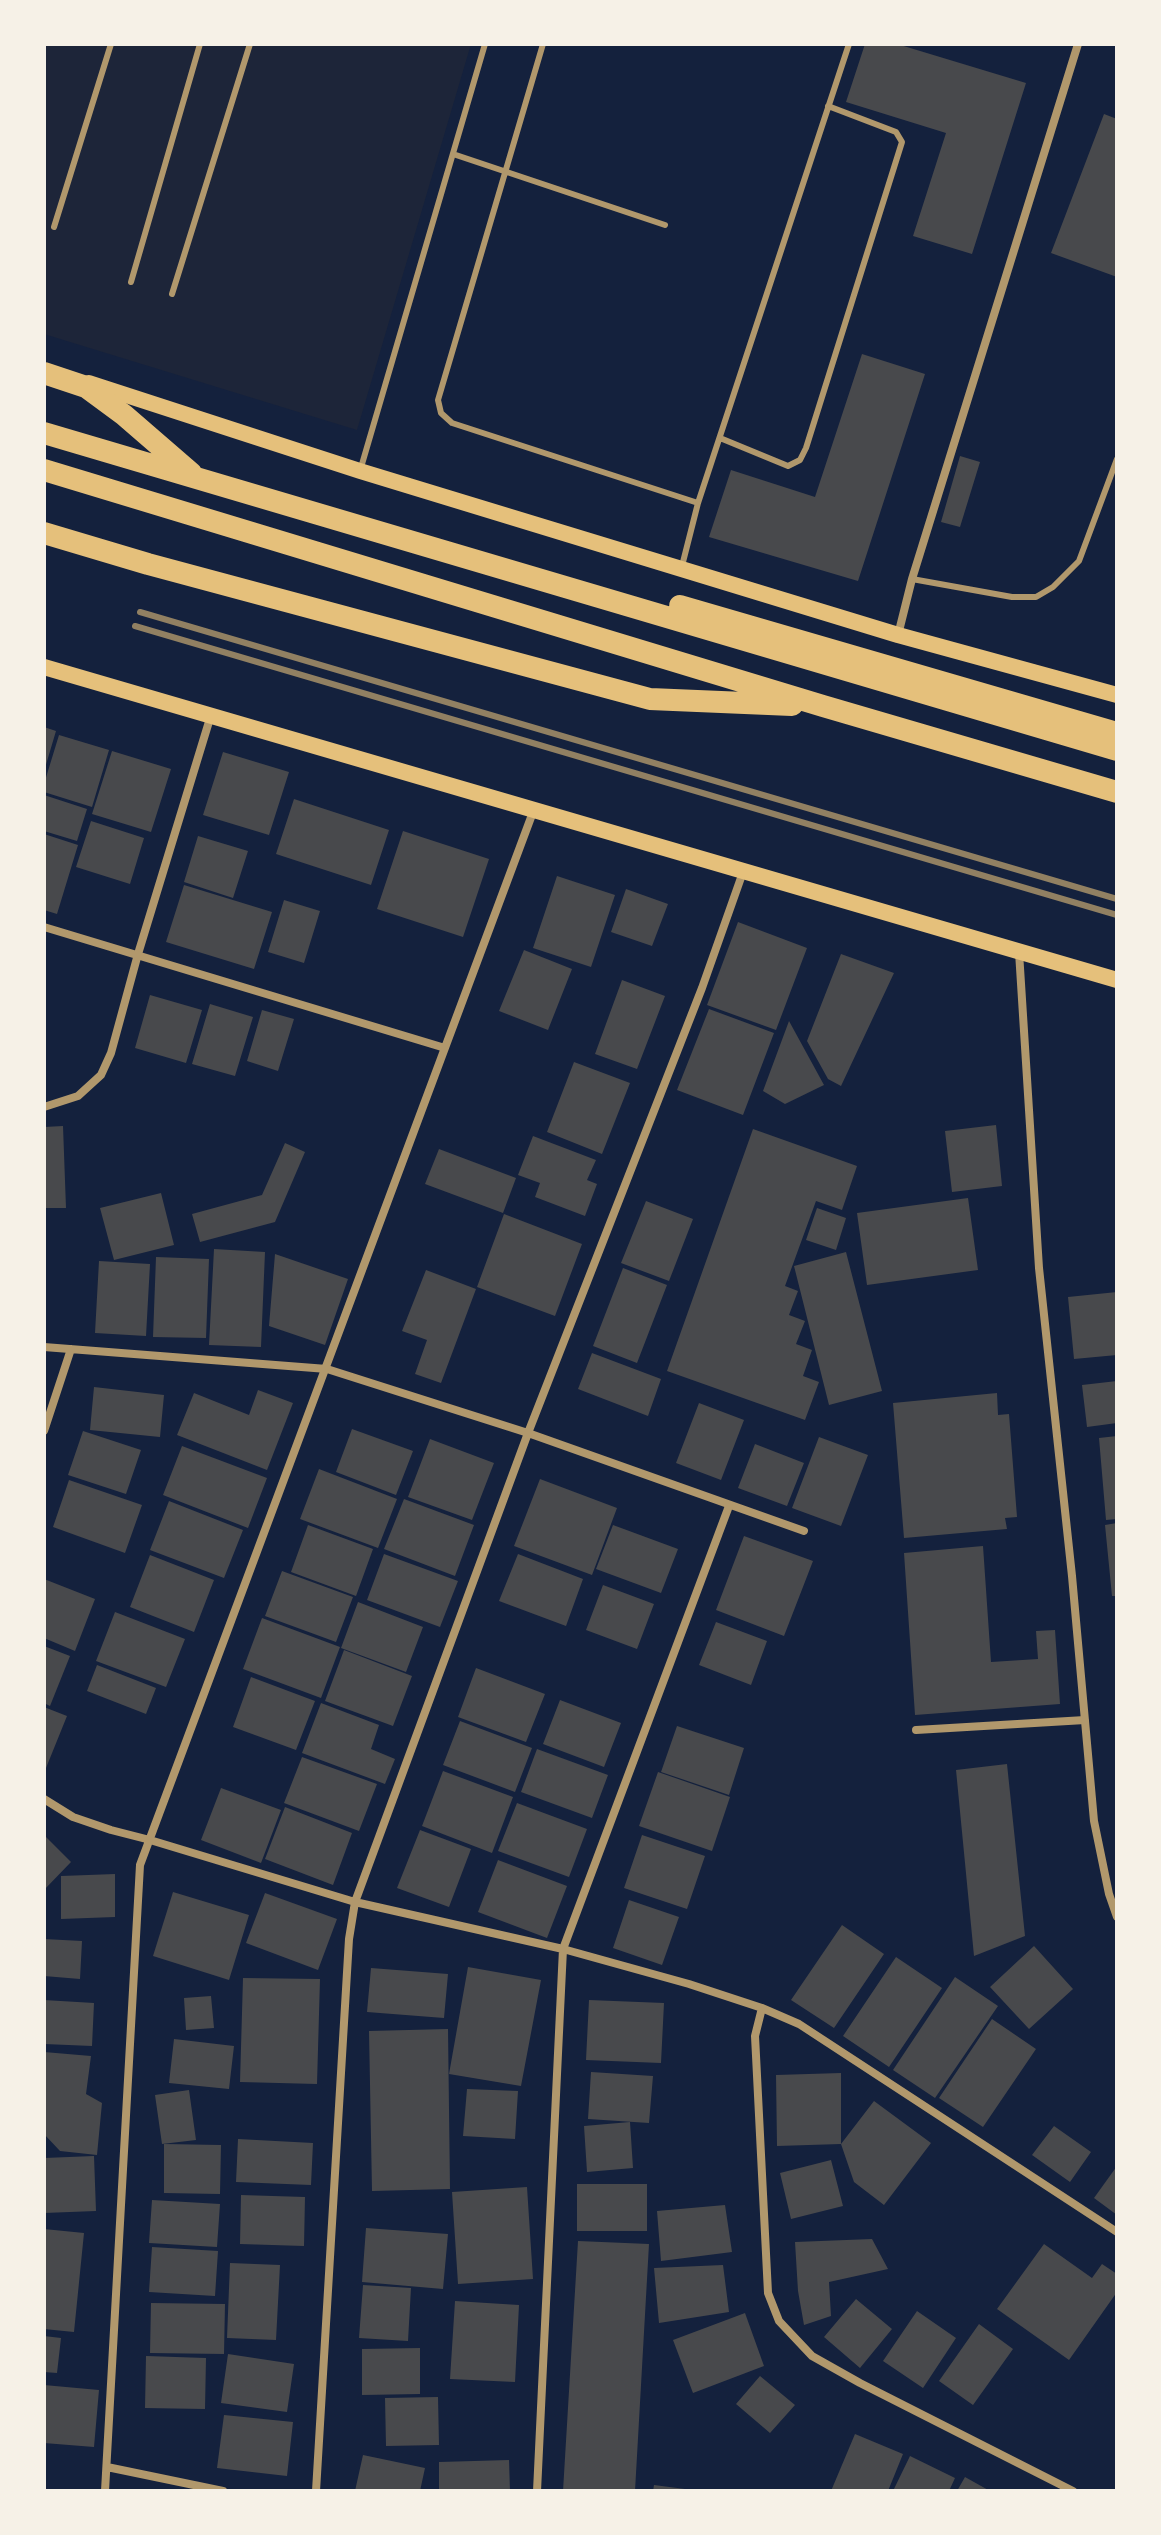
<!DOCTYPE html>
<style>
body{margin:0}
#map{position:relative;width:1161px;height:2535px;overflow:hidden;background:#14213d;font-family:Lato,sans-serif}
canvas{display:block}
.frame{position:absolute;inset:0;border:46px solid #f6f1e7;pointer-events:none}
</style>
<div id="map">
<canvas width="1161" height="2535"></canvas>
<div class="frame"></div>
</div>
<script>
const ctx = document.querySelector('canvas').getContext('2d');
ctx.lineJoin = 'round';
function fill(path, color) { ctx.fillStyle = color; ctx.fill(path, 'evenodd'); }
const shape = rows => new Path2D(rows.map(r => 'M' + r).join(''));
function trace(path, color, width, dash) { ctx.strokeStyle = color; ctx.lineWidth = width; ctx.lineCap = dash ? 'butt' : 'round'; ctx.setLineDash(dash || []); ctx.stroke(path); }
fill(shape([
 [44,44,471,44,357,430,44,334]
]), '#1d2539');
fill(shape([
 [865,44,897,44,1026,83,972,254,913,236,946,133,846,102],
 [1104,114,1117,119,1117,277,1051,253],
 [862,354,925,374,858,581,709,537,731,470,815,497],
 [960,456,980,462,960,527,941,522],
 [44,727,56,731,45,768,44,768],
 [59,735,109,750,92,807,44,792,44,784],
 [112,751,171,769,151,832,92,814],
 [223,752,289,772,269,835,203,815],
 [44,795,87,809,77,841,44,831],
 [294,799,389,830,371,885,276,854],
 [91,821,144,838,130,884,76,867],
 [403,831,489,859,463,937,377,909],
 [44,834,78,845,57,914,44,910],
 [198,836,248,851,233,898,184,882],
 [557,876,615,895,591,967,533,948],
 [184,885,272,912,254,969,166,942],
 [626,889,668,904,652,946,611,932],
 [284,900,320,911,304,963,268,952],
 [738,922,807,948,776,1030,707,1005],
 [524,950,572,969,548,1030,499,1011],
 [841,954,894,973,841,1086,828,1079,807,1041],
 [622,980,665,996,637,1069,595,1054],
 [150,995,202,1010,186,1063,135,1048],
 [210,1004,253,1017,235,1076,192,1064],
 [709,1009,774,1033,743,1115,677,1090],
 [262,1010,294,1019,278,1071,247,1061],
 [789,1021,824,1085,785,1104,763,1091],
 [574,1062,630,1083,602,1154,547,1132],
 [996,1125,1002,1186,952,1192,945,1131],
 [63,1126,66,1208,44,1208,44,1127],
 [753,1129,857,1166,842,1210,816,1201,785,1286,798,1291,789,1315,805,1321,796,1344,812,1350,803,1376,819,1382,805,1420,667,1371],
 [533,1136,596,1160,587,1180,597,1184,585,1216,535,1197,540,1183,518,1175],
 [285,1143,305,1152,275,1222,200,1242,192,1214,262,1195],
 [439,1149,516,1178,503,1213,425,1184],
 [161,1193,174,1245,114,1260,100,1208],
 [968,1198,978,1270,867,1285,857,1213],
 [646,1201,693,1219,669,1281,621,1263],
 [817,1208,846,1218,836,1250,806,1240],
 [504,1214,582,1244,555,1316,477,1287],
 [214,1249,265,1252,261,1347,209,1345],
 [846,1252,882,1391,829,1405,794,1266],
 [275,1254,348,1279,325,1345,269,1326],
 [156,1257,209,1259,206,1338,153,1337],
 [99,1261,150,1264,146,1336,95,1333],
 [623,1268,667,1285,637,1363,593,1346],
 [426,1270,476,1289,441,1383,415,1374,427,1340,402,1331],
 [1117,1292,1117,1355,1074,1359,1068,1297],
 [592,1353,661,1379,648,1416,578,1389],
 [1117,1381,1117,1423,1087,1427,1082,1385],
 [94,1387,164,1395,160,1437,90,1430],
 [258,1390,293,1403,267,1470,177,1435,194,1393,249,1415],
 [997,1393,998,1415,1009,1414,1017,1517,1005,1518,1007,1529,904,1538,893,1403],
 [699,1403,744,1420,721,1480,676,1463],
 [352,1429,413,1451,396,1495,336,1472],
 [83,1431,141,1450,126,1494,68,1475],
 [1117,1436,1117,1519,1106,1520,1099,1438],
 [819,1437,868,1455,841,1526,792,1508],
 [430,1439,494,1463,472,1520,408,1497],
 [755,1444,804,1463,787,1506,738,1488],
 [182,1446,267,1478,248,1528,163,1495],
 [319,1469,397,1499,378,1548,300,1519],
 [540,1479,617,1508,592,1575,514,1546],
 [69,1480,142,1505,125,1553,53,1527],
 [404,1499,474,1525,455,1576,384,1549],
 [169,1501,243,1530,224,1578,150,1550],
 [1117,1523,1117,1596,1112,1596,1105,1525],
 [308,1525,373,1549,356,1596,291,1572],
 [613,1525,678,1549,661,1593,596,1569],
 [744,1536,813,1561,784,1636,716,1610],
 [983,1546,991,1662,1038,1659,1036,1631,1055,1630,1060,1704,915,1715,904,1553],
 [384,1554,458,1581,440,1627,367,1600],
 [518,1554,583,1579,566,1626,499,1601],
 [150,1555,214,1580,194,1632,130,1607],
 [282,1571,353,1597,336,1642,265,1616],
 [44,1579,95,1599,75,1651,44,1638],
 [603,1585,654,1604,637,1649,586,1630],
 [358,1602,423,1627,406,1672,341,1648],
 [115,1612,185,1639,166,1687,96,1661],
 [262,1618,340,1647,321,1698,243,1669],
 [716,1622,767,1641,751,1685,699,1665],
 [44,1646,70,1656,50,1706,44,1703],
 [344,1650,412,1676,393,1726,325,1701],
 [97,1665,156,1688,146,1714,87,1691],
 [476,1668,545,1694,526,1742,458,1717],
 [251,1677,315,1701,296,1750,233,1727],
 [560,1700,621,1723,604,1767,543,1744],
 [321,1703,379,1725,371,1749,395,1759,385,1784,302,1753],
 [44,1707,67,1716,46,1768,44,1767],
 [460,1721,532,1748,515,1792,443,1765],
 [677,1726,744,1748,729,1795,661,1772],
 [537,1749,608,1775,592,1818,521,1792],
 [302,1757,377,1784,359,1831,284,1803],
 [1007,1764,1025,1936,974,1956,956,1770],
 [443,1771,513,1797,492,1853,422,1826],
 [658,1772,730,1797,712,1851,639,1826],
 [221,1788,281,1810,261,1863,201,1840],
 [517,1803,587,1829,569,1877,498,1851],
 [285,1807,352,1833,333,1885,265,1859],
 [420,1830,471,1849,449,1907,397,1888],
 [44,1835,71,1862,44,1890],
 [642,1835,705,1856,687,1909,624,1888],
 [498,1860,567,1886,547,1938,478,1912],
 [115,1874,115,1917,61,1919,61,1876],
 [173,1892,249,1915,229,1980,153,1956],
 [265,1893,337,1919,318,1970,246,1943],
 [629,1900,679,1917,662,1965,613,1948],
 [842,1925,884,1954,834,2028,791,2000],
 [44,1939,82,1941,80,1979,44,1976],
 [1034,1946,1073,1989,1029,2029,990,1987],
 [896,1957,942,1988,889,2067,843,2036],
 [468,1967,541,1980,521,2086,449,2074],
 [371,1968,448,1974,444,2018,367,2012],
 [955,1977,998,2006,935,2098,893,2070],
 [243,1978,320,1979,317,2084,240,2082],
 [211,1996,214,2028,186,2030,184,1998],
 [44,2000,94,2003,92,2046,44,2044],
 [589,2000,664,2003,661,2063,586,2060],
 [992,2019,1036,2049,983,2127,939,2098],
 [448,2029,450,2189,372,2191,369,2031],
 [174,2039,234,2046,229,2089,169,2083],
 [44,2052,91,2056,86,2094,102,2103,97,2155,60,2151,44,2134],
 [591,2072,653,2076,649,2123,588,2119],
 [841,2073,841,2144,874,2101,931,2143,884,2205,854,2182,841,2144,777,2146,776,2075],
 [467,2089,518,2091,515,2139,463,2136],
 [189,2090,196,2140,162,2144,155,2095],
 [630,2122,633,2168,587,2172,584,2126],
 [1054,2126,1091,2152,1070,2182,1032,2155],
 [238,2139,313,2143,311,2185,236,2182],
 [164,2144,221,2145,220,2194,164,2193],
 [94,2156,96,2211,44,2213,44,2158],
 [831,2160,843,2206,791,2219,780,2173],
 [1117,2166,1117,2215,1094,2198],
 [577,2184,647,2184,647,2231,577,2231],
 [527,2187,533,2279,458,2284,452,2192],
 [241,2195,305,2197,304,2246,240,2244],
 [152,2200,220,2204,217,2247,149,2243],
 [725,2205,732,2252,661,2261,657,2211],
 [366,2228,448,2234,443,2289,362,2282],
 [44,2229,84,2233,74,2332,44,2329],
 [872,2239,888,2269,829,2282,831,2316,804,2325,798,2291,795,2242],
 [578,2241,649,2244,635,2491,563,2491],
 [1044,2244,1092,2278,1102,2264,1117,2274,1117,2292,1069,2360,997,2309],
 [152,2247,218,2251,215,2296,149,2292],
 [230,2263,280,2265,276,2340,227,2338],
 [723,2265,729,2312,659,2323,654,2268],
 [363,2285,411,2288,408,2341,359,2338],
 [856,2299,892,2329,860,2368,824,2337],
 [455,2301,519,2305,515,2382,450,2379],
 [151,2303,225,2304,224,2354,150,2353],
 [917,2311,956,2338,923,2388,883,2361],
 [745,2313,764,2366,693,2393,673,2340],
 [979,2324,1013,2349,973,2405,939,2381],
 [44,2336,61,2338,57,2373,44,2372],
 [420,2348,420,2394,362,2395,362,2349],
 [228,2354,294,2364,287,2412,221,2403],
 [146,2356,206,2358,205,2409,145,2408],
 [760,2376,795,2405,770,2433,736,2404],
 [44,2385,99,2390,94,2447,44,2443],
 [438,2397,439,2445,386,2446,385,2398],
 [224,2415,293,2422,287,2476,217,2468],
 [855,2434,903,2454,888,2491,831,2491],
 [363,2455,425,2468,420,2491,355,2491],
 [910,2456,955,2478,949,2491,893,2491],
 [509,2460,510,2491,439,2491,439,2462],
 [965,2477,990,2491,957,2491],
 [654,2485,685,2489,685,2491,653,2491]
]), '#48494c');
trace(shape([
 [543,44,438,400,441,413,452,423,698,503],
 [453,154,665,225],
 [54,227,111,44],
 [131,282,200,44],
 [172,294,250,44],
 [720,438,788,466,800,460,806,448,902,142,896,132,828,106],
 [360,471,485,44],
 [682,566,698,503,849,44],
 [912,579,1012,597,1036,597,1053,587,1079,561,1117,459]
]), '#b1986c', 6);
trace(shape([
 [898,635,912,579,1078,44],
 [44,927,445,1048],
 [1019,952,1039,1268,1072,1576,1094,1821,1109,1894,1117,1917],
 [44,1107,78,1096,101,1075,111,1053,138,954,211,715],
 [44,1347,327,1369,528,1433,804,1531],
 [44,1431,71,1349],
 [916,1730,1085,1720],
 [44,1799,73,1817,111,1830,150,1840,355,1902,563,1949,689,1984,762,2008,799,2024,1117,2232],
 [762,2008,755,2036,768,2293,779,2321,812,2356,860,2383,1073,2491],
 [107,2467,223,2491],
 [105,2491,140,1865,533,812],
 [316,2491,349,1939,355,1902,528,1433,702,988,743,872],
 [537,2491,563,1949,729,1506]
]), '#b1986c', 8);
trace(shape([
 [89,383,360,471,898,635,1117,695],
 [44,667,1117,980]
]), '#e5c07b', 16);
trace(shape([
 [44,373,86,387,124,415,191,473],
 [44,433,1117,750],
 [44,470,823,706,1117,792],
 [44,533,148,564,650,699,792,705],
 [680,606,1117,733]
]), '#e5c07b', 22);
trace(shape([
 [140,612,1117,899],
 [135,626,1117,915]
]), '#918062', 6);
</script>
